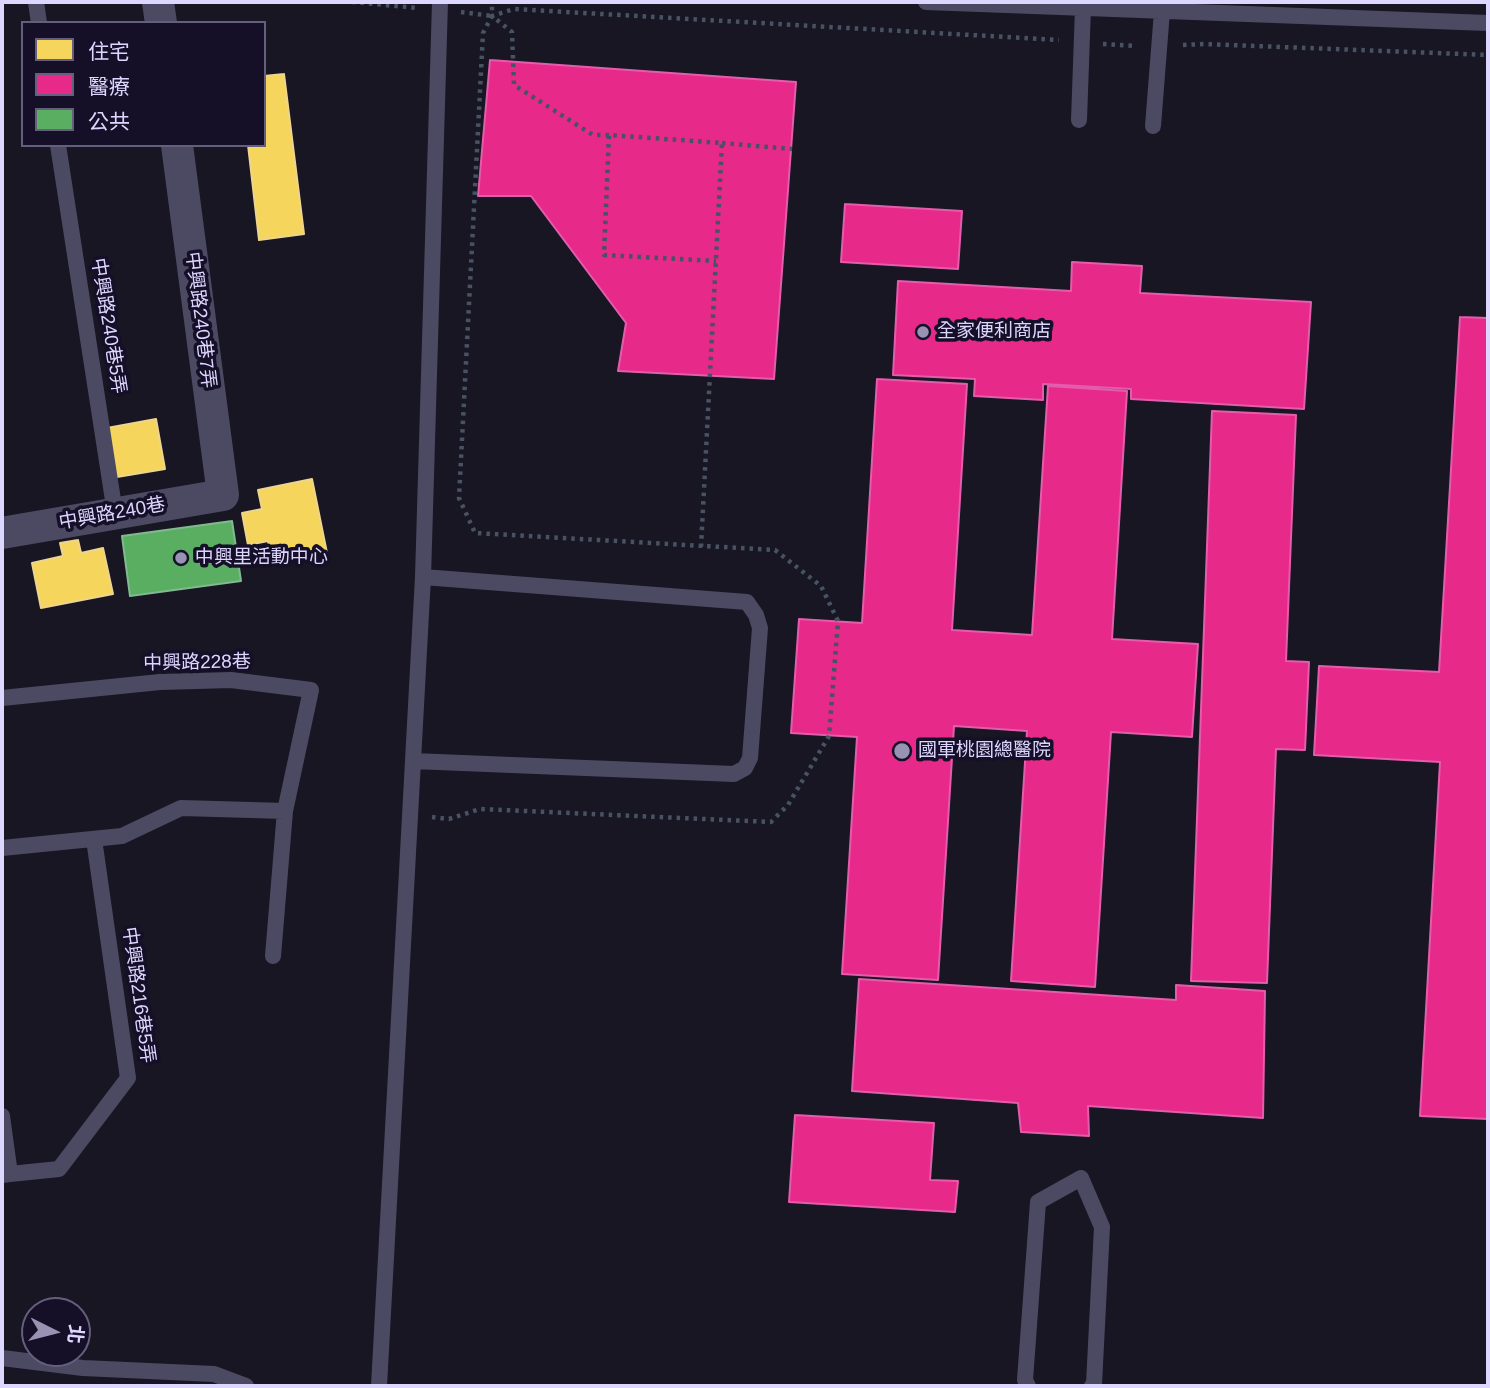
<!DOCTYPE html>
<meta charset="utf-8">
<style>
body{margin:0}
#map{position:relative;width:1490px;height:1388px;overflow:hidden;background:#181622;font-family:Arial,"Noto Sans TC",sans-serif}
canvas{display:block}
.frame{position:absolute;inset:0;border:4px solid #ddd6ff;pointer-events:none}
.legend{position:absolute;left:21px;top:21px;width:245px;height:126px;box-sizing:border-box;background:#151028;border:2px solid #655f7e;margin:0;padding:9px 12px;list-style:none;font-size:21px;color:#ddd6ff}
.legend li{display:flex;align-items:center;gap:14px;height:35px}
.legend b{width:35px;border:2px solid #655f7e}
.north{position:absolute;left:21px;top:1297px;width:70px;height:70px;box-sizing:border-box;background:#151028;border:2px solid #655f7e;border-radius:50%;rotate:96deg;font-size:19px;font-weight:700;line-height:28px;text-align:center;color:#ddd6ff}
.north::after{content:'';display:block;margin:auto;width:24px;height:32px;background:#9893b2;clip-path:polygon(50% 0,100% 100%,50% 72%,0 100%)}
</style>
<div id="map">
<canvas width="1490" height="1388"></canvas>
<div class="frame"></div>
<ul class="legend">
<li><b style="height:19px;background:#f6d55c"></b>住宅</li>
<li><b style="height:19px;background:#e7298a"></b>醫療</li>
<li><b style="height:19px;background:#5aae61"></b>公共</li>
</ul>
<div class="north">北</div>
</div>
<script>
const ctx = document.querySelector('canvas').getContext('2d');
ctx.lineJoin = 'round';
function fill(path, color) { ctx.fillStyle = color; ctx.fill(path, 'evenodd'); }
const shape = rows => new Path2D(rows.map(r => 'M' + r).join(''));
function trace(path, color, width, dash) { ctx.strokeStyle = color; ctx.lineWidth = width; ctx.lineCap = dash ? 'butt' : 'round'; ctx.setLineDash(dash || []); ctx.stroke(path); }
function drawText(font, color, halo, rows, align = 'center') {
  ctx.font = font + ' Arial,"Noto Sans TC",sans-serif'; ctx.lineWidth = 7; ctx.setLineDash([]); ctx.textBaseline = 'middle'; ctx.strokeStyle = halo; ctx.fillStyle = color; for (const [text, x, y, turn = 0] of rows) {
    ctx.save(); ctx.translate(x, y); ctx.rotate((+turn || 0) * Math.PI / 180); ctx.textAlign = isNaN(turn) ? turn : align; if (halo) ctx.strokeText(text, 0, 0); ctx.fillText(text, 0, 0); ctx.restore();
  }
}
const homes = shape([
 [284,74,304,234,259,240,248,145,264,145,264,76,284,74],
 [156,419,165,469,105,479,96,430,156,419],
 [312,479,327,553,272,564,268,541,248,545,242,513,262,509,258,490,312,479],
 [78,540,81,553,103,548,113,594,41,608,32,563,63,556,60,543,78,540]
]);
fill(homes, '#f6d55c');
trace(homes, '#eed58d', 2);
const health = shape([
 [490,60,796,82,774,379,618,371,626,323,531,196,478,196,490,60],
 [845,204,962,211,958,269,841,262,845,204],
 [1072,262,1142,266,1140,293,1311,302,1304,409,1131,399,1131,389,1043,384,1043,400,974,396,975,379,893,375,898,281,1071,291,1072,262],
 [1460,317,1488,318,1488,1119,1420,1116,1440,762,1314,755,1319,666,1439,672,1460,317],
 [877,379,967,384,952,630,1032,635,1048,386,1127,391,1112,639,1198,644,1192,737,1111,732,1095,987,1011,981,1027,731,954,726,938,980,842,974,857,737,791,733,799,619,862,623,877,379],
 [1212,411,1296,415,1286,661,1309,662,1305,750,1276,749,1267,983,1191,981,1212,411],
 [859,979,1176,1000,1176,985,1265,991,1263,1118,1088,1106,1089,1136,1021,1132,1018,1103,852,1091,859,979],
 [795,1115,934,1123,930,1180,958,1181,955,1212,789,1202,795,1115]
]);
fill(health, '#e7298a');
trace(health, '#e45dad', 2);
const public = shape([
 [232,521,241,581,130,596,122,536,232,521]
]);
fill(public, '#5aae61');
trace(public, '#81ba90', 2);
trace(shape([
 [352,2,418,8],
 [461,12,492,16],
 [1103,44,1136,46],
 [1183,45,1204,44,1488,55],
 [609,135,593,135,514,85,512,32,492,16,514,9,1059,40],
 [722,143,792,149],
 [701,547,722,143,609,135,604,255,716,261],
 [432,817,449,819,480,809,771,822,788,805,829,736,838,621,821,586,775,550,475,533,459,498,483,33,492,16,492,2]
]), '#475363', 4.5, [3.5, 5]);
trace(shape([
 [36,2,39,23],
 [926,2,1488,23],
 [1079,120,1083,8],
 [1153,126,1162,11],
 [58,145,115,513],
 [2,698,160,682,231,680,311,690,285,811,273,956],
 [413,761,734,774,745,768,750,758,760,628,756,615,747,602,423,577],
 [2,848,122,836,181,808,285,811],
 [2,1116,10,1174,2,1175],
 [10,1174,59,1169,128,1078,94,839],
 [2,1358,83,1368,214,1374,246,1386],
 [379,1386,423,577,440,2],
 [1028,1386,1025,1380,1038,1202,1081,1178,1102,1227,1094,1384,1092,1386]
]), '#4c4a63', 16);
trace(shape([
 [158,2,161,23],
 [2,533,223,495,177,145]
]), '#4c4a63', 32);
for (const [x, y, r, color] of [
 [923,332,7,"#9893b2"],
 [181,558,7,"#9893b2"],
 [902,751,9,"#9893b2"]
]) { const dot = new Path2D(); dot.arc(x, y, r, 0, 2 * Math.PI); ctx.fillStyle = color; ctx.fill(dot); trace(dot, '#151028', 2.5); }
drawText('19px', '#ddd6ff', '#151028', [
 ["中興路240巷7弄",200,320,83],
 ["中興路240巷5弄",108,326,81],
 ["中興路240巷",112,514,-10],
 ["中興路228巷",197,663,-1],
 ["中興路216巷5弄",138,995,82]
]);
drawText('19px', '#ddd6ff', '#151028', [
 ["全家便利商店",937,332],
 ["中興里活動中心",195,558],
 ["國軍桃園總醫院",918,751]
], 'left');
</script>
